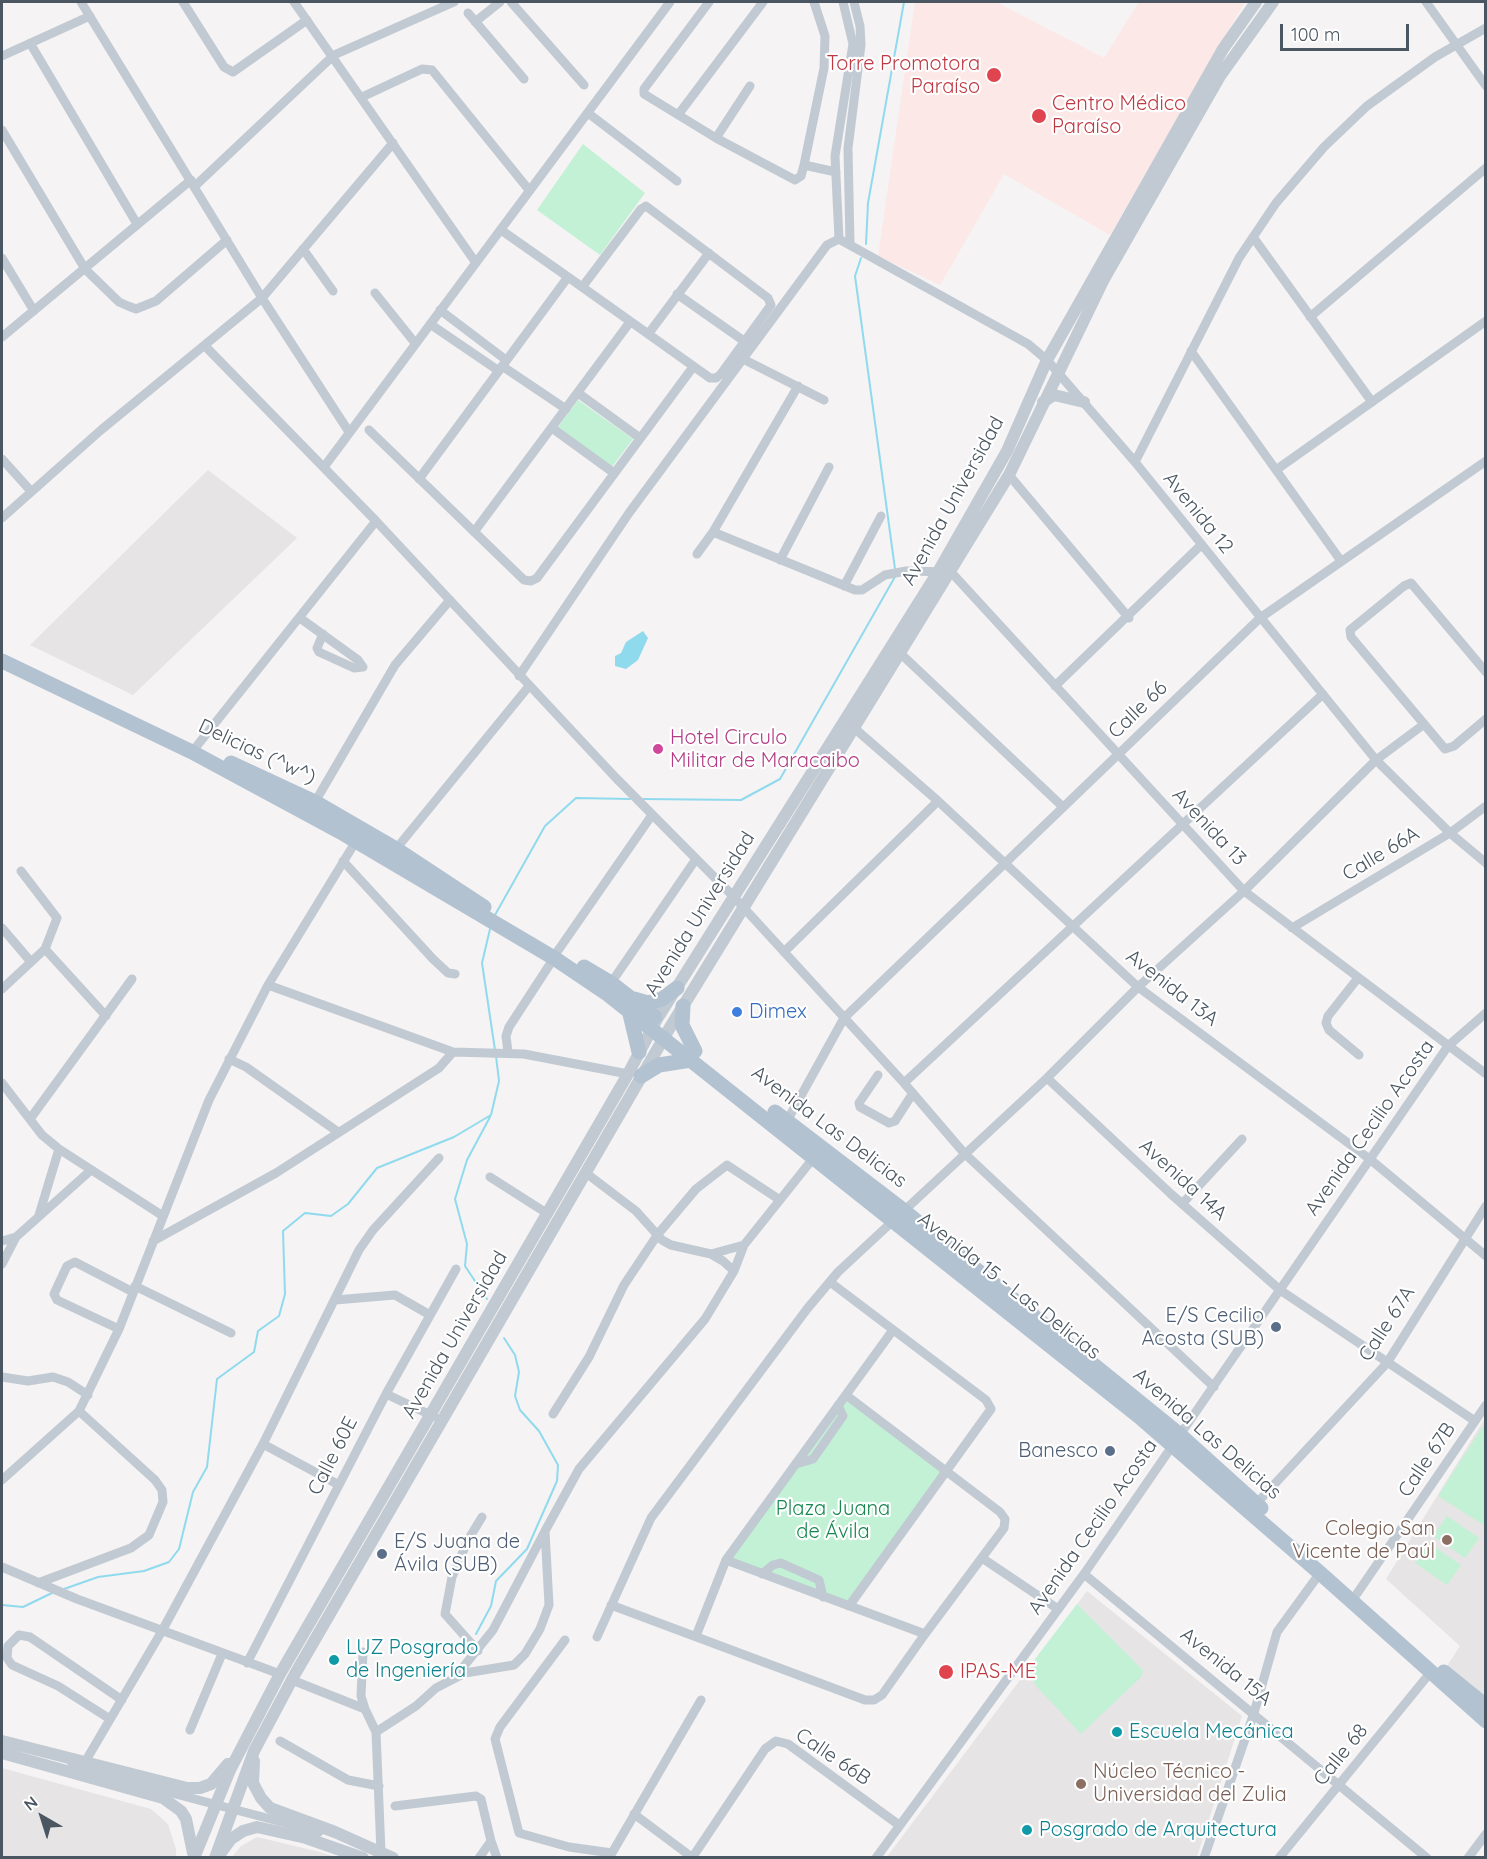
<!DOCTYPE html>
<meta charset="utf-8">
<style>
body{margin:0}
#map{position:relative;width:1487px;height:1859px;overflow:hidden;background:#f5f3f3;font-family:Quicksand,sans-serif}
canvas{display:block}
.frame{position:absolute;inset:0;border:3px solid #4a5661;pointer-events:none}
.north{position:absolute;left:12px;top:1787px;width:60px;height:60px;-webkit-text-stroke:4px #fff;paint-order:stroke;rotate:321deg;font-size:16px;font-weight:700;line-height:24px;text-align:center;color:#4a5661}
.north::after{content:'';display:block;margin:auto;width:21px;height:27px;background:#4a5661;clip-path:polygon(50% 0,100% 100%,50% 72%,0 100%)}
.scale{position:absolute;left:1280px;top:24px;width:129px;height:27px;box-sizing:border-box;border:3px solid #4a5661;border-top:0;padding-left:8px;font-size:18px;line-height:21px;white-space:nowrap;color:#4a5661;-webkit-text-stroke:4px #fff;paint-order:stroke}
</style>
<div id="map">
<canvas width="1487" height="1859"></canvas>
<div class="frame"></div>
<div class="north">N</div>
<div class="scale">100 m</div>
</div>
<script>
const ctx = document.querySelector('canvas').getContext('2d');
ctx.lineJoin = 'round';
function fill(path, color) { ctx.fillStyle = color; ctx.fill(path, 'evenodd'); }
const shape = rows => new Path2D(rows.map(r => 'M' + r).join(''));
function trace(path, color, width, dash) { ctx.strokeStyle = color; ctx.lineWidth = width; ctx.lineCap = dash ? 'butt' : 'round'; ctx.setLineDash(dash || []); ctx.stroke(path); }
function drawText(font, color, halo, rows, align = 'center') {
  ctx.font = font + ' Quicksand,sans-serif'; ctx.lineWidth = 4.5; ctx.setLineDash([]); ctx.textBaseline = 'middle'; ctx.strokeStyle = halo; ctx.fillStyle = color; for (const [text, x, y, turn = 0] of rows) {
    ctx.save(); ctx.translate(x, y); ctx.rotate((+turn || 0) * Math.PI / 180); ctx.textAlign = isNaN(turn) ? turn : align; if (halo) ctx.strokeText(text, 0, 0); ctx.fillText(text, 0, 0); ctx.restore();
  }
}
fill(shape([
 [208,470,297,538,133,695,30,645],
 [1485,1418,1485,1701,1445,1669,1460,1646,1386,1579],
 [1087,1591,1242,1716,1197,1857,886,1858],
 [2,1768,151,1809,168,1824,176,1849,176,1857,2,1857],
 [257,1837,320,1852,335,1857,232,1857,241,1846]
]), '#e6e4e5');
fill(shape([
 [915,2,996,2,1104,58,1139,2,1245,2,1110,235,1004,174,940,285,878,256]
]), '#fce8e6');
fill(shape([
 [583,144,645,193,600,255,537,210],
 [578,400,633,439,612,467,558,427],
 [846,1398,943,1473,848,1604,729,1560],
 [1485,1423,1485,1526,1438,1496],
 [1447,1516,1479,1538,1465,1558,1433,1536],
 [1429,1543,1461,1565,1447,1585,1415,1563],
 [1077,1604,1143,1670,1141,1677,1081,1734,1036,1686,1032,1678,1035,1659]
]), '#c3f1d5');
fill(shape([
 [643,631,648,638,638,660,626,669,615,666,615,656,621,653,626,642]
]), '#90daee');
trace(shape([
 [866,244,868,203,904,2],
 [861,258,855,276,895,569],
 [642,799,741,800,780,779,896,575],
 [495,915,545,826,576,798,630,799],
 [490,929,482,963,495,1050],
 [487,1299,465,1266,467,1244,455,1199,467,1160,490,1117],
 [64,1589,98,1577,144,1571,169,1562,179,1549,193,1492,207,1467,217,1379,254,1352,258,1331,279,1316,285,1294,283,1231,305,1213,331,1216,348,1204,377,1168,454,1137,491,1115,499,1081,496,1056],
 [2,1605,23,1607,52,1593],
 [476,1634,491,1606,496,1581,527,1549,557,1481,558,1465,539,1431,520,1410,515,1396,519,1372,515,1355,504,1338]
]), '#90daee', 2);
trace(shape([
 [81,2,262,298,349,432],
 [183,2,224,67,233,72,307,20],
 [294,2,476,263],
 [511,2,584,85],
 [709,2,644,89,644,94,716,138,795,180,801,176,804,165,824,68,825,36,814,2],
 [1426,2,1486,86],
 [468,13,524,79],
 [475,22,500,2],
 [30,43,137,224],
 [2,56,90,16],
 [362,97,422,69,432,70,529,190],
 [588,113,677,181],
 [678,115,763,2],
 [2,130,85,269,119,302,128,306,136,309,156,301,227,240],
 [716,138,750,86],
 [804,165,836,172],
 [195,186,334,55,454,2],
 [501,230,568,277],
 [1253,237,1372,402],
 [839,239,1028,344,1047,360,1135,462,1376,760,1450,833,1486,863],
 [839,239,835,156,853,44,843,2],
 [850,243,848,148,861,45,860,26,854,2],
 [303,249,333,291],
 [2,258,34,311],
 [375,293,415,343],
 [677,294,744,341],
 [440,310,506,360],
 [1310,317,1486,168],
 [430,324,499,371],
 [649,333,709,253],
 [2,337,191,180],
 [205,346,376,521,616,778,733,896,904,1083,964,1153,1214,1387],
 [1191,351,1341,561],
 [743,359,824,400],
 [502,366,566,409],
 [798,386,713,532,855,590,862,590,885,575,906,571,951,572,1244,891,1486,1074],
 [578,393,640,438],
 [552,428,614,473],
 [369,430,524,580,531,581,537,578,693,367],
 [2,459,30,490],
 [1135,462,1239,258,1276,203,1324,147,1367,106,1435,57,1486,28],
 [324,467,670,2],
 [1276,470,1486,321],
 [1009,475,1129,618],
 [419,479,568,277,710,378,716,378,721,374,771,305,768,298,646,206,641,209,583,286],
 [2,518,101,430,262,298,393,143],
 [474,532,630,322],
 [697,554,713,532],
 [780,560,829,467],
 [844,586,881,516],
 [300,618,358,660,363,667,354,668,319,652,317,648,323,634],
 [900,653,1063,807],
 [1486,672,1411,583,1404,586,1350,630,1351,637,1445,749,1454,746,1486,719],
 [519,676,629,513,827,245,839,239],
 [1055,686,1201,545],
 [853,727,938,801,1138,987,1371,1160,1486,1256],
 [192,752,376,521],
 [315,802,395,665,450,600],
 [396,849,529,686],
 [343,861,433,959,448,973,455,974],
 [2,928,31,962],
 [1292,928,1450,833,1486,806],
 [45,949,106,1016],
 [557,952,652,815],
 [784,952,938,801],
 [1358,978,1328,1016,1326,1023,1329,1030,1359,1055],
 [611,983,696,859],
 [268,985,453,1052,524,1054,628,1074],
 [2,989,45,949,57,918,21,871],
 [508,1052,506,1036,509,1027,554,958],
 [229,1059,246,1067,338,1132],
 [878,1075,859,1103,860,1107,889,1123,895,1121,913,1093],
 [1047,1078,1138,987,1244,891,1376,760,1423,725],
 [2,1083,42,1135,59,1149,163,1216],
 [904,1083,1323,694],
 [30,1119,132,979],
 [787,1121,844,1018,1260,618,1486,461],
 [586,1173,636,1211,662,1240,671,1245,711,1254,744,1245],
 [490,1177,548,1214],
 [1182,1204,1242,1139],
 [39,1215,59,1149],
 [2,1241,16,1237,90,1171],
 [153,1241,276,1173,439,1068,453,1052],
 [711,1254,723,1261,734,1271],
 [2,1264,16,1237],
 [830,1282,986,1400,991,1409,849,1606],
 [135,1286,231,1333],
 [335,1300,395,1295,430,1315],
 [119,1329,57,1300,54,1294,67,1266,75,1262,133,1292],
 [2,1377,28,1381,53,1377,68,1382,88,1395],
 [386,1394,435,1417],
 [553,1414,589,1357,624,1285,658,1234,696,1189,727,1165,780,1200],
 [263,1444,339,1485],
 [796,1464,813,1459,843,1416,838,1405],
 [2,1480,79,1411,119,1329,209,1100,268,985,356,841],
 [1256,1504,1387,1363,1486,1206],
 [982,1558,1058,1609],
 [726,1560,925,1634,1004,1528,1005,1519,1000,1512,846,1395],
 [2,1567,77,1599,280,1674],
 [762,1574,773,1565,781,1563,819,1580,823,1597],
 [1084,1574,1427,1858],
 [38,1583,131,1548,149,1535,163,1502,162,1490,155,1480,79,1411],
 [1356,1595,1486,1405],
 [611,1605,865,1700,874,1700,882,1695,925,1634],
 [696,1636,726,1560,893,1330],
 [597,1637,651,1518,807,1309,838,1272,1047,1078,1171,1194,1280,1290,1475,1421],
 [565,1640,500,1727,495,1739,519,1833,569,1847,612,1853,701,1700],
 [478,1651,445,1614,452,1577,468,1540,482,1517],
 [363,1652,361,1696,365,1709],
 [247,1663,386,1394,456,1269],
 [456,1676,493,1630,545,1531],
 [292,1680,365,1709,376,1732],
 [110,1719,58,1686,12,1665,7,1658,8,1646,19,1635,30,1637,122,1700],
 [190,1730,222,1654],
 [280,1741,348,1780,379,1786],
 [71,1762,85,1770,168,1792],
 [85,1762,162,1631,263,1444,359,1250,373,1230,439,1158],
 [395,1806,476,1796,481,1799,491,1841,479,1858],
 [634,1814,693,1858],
 [278,1821,319,1832],
 [491,1841,497,1858],
 [381,1852,376,1732,416,1706,436,1688,465,1673,514,1665,525,1654,540,1629,549,1605,545,1531,579,1469,705,1319,734,1271,744,1245,815,1156],
 [692,1858,765,1749,776,1741,788,1744,899,1825],
 [876,1858,1084,1574,1448,1046,1486,1013],
 [1204,1858,1254,1713,1277,1632,1320,1573],
 [1279,1858,1430,1673],
 [1468,1858,1486,1834]
]), '#c1cad2', 9);
trace(shape([
 [1043,402,1054,395,1084,402],
 [2,1741,187,1788,200,1788,211,1784,228,1764],
 [2,1753,163,1798,181,1811,186,1819,193,1853],
 [254,1761,253,1783,261,1798,270,1808,335,1832,393,1858],
 [220,1854,231,1839,243,1831,257,1827,306,1838,363,1858],
 [194,1858,230,1770,280,1674,628,1074,657,1019,938,572,1007,451,1047,360,1223,49,1256,2],
 [215,1858,254,1751,295,1674,669,1029,1009,475,1104,279,1220,76,1273,2]
]), '#c1cad2', 12);
trace(shape([
 [2,661,192,752,344,834,554,958,606,993,1142,1419,1320,1573,1486,1721],
 [231,763,315,802,396,849,484,907],
 [584,967,611,983,655,1017],
 [634,999,648,1003,662,999,677,988],
 [683,1006,682,1025,695,1051],
 [629,1010,639,1052],
 [641,1076,659,1065,691,1060],
 [775,1112,903,1210,1179,1434,1261,1508],
 [1444,1672,1486,1706]
]), '#b3c2d1', 15);
trace(shape([
 [168,1792,278,1821]
]), '#c1cad2', 9);
for (const [x, y, r, color] of [
 [994,75,8,"#e0444e"],
 [1039,116,8,"#e0444e"],
 [658,749,6,"#d1479c"],
 [737,1012,6,"#3f7fe0"],
 [1276,1327,6,"#5c6f8a"],
 [1110,1451,6,"#5c6f8a"],
 [1447,1540,6,"#8d6e63"],
 [382,1554,6,"#5c6f8a"],
 [334,1660,6,"#0f9aa8"],
 [946,1672,8,"#e0444e"],
 [1117,1732,6,"#0f9aa8"],
 [1081,1784,6,"#8d6e63"],
 [1027,1830,6,"#0f9aa8"]
]) { const dot = new Path2D(); dot.arc(x, y, r, 0, 2 * Math.PI); ctx.fillStyle = color; ctx.fill(dot); trace(dot, '#fff', 2); }
drawText('20px', '#be3a42', '#fff', [
 ["Torre Promotora",980,64,"right"],
 ["Paraíso",980,87,"right"],
 ["Centro Médico",1052,104],
 ["Paraíso",1052,127],
 ["IPAS-ME",960,1672]
], 'left');
drawText('20px', '#4a5661', '#fff', [
 ["Avenida Universidad",953,501,-61],
 ["Avenida 12",1198,513,51],
 ["Calle 66",1138,710,-44],
 ["Delicias (^w^)",257,752,25],
 ["Avenida 13",1209,827,47],
 ["Calle 66A",1381,854,-31],
 ["Avenida Universidad",700,914,-58],
 ["Avenida 13A",1172,988,38],
 ["Avenida Las Delicias",829,1127,37],
 ["Avenida Cecilio Acosta",1370,1128,-55],
 ["Avenida 14A",1183,1180,42],
 ["Avenida 15 - Las Delicias",1009,1286,38],
 ["Calle 67A",1387,1324,-57],
 ["Avenida Universidad",455,1335,-60],
 ["Avenida Las Delicias",1207,1434,41],
 ["Calle 60E",333,1456,-63],
 ["Calle 67B",1427,1460,-56],
 ["Avenida Cecilio Acosta",1093,1527,-55],
 ["Avenida 15A",1226,1667,39],
 ["Calle 68",1341,1755,-51],
 ["Calle 66B",833,1757,34]
]);
drawText('20px', '#b23c85', '#fff', [
 ["Hotel Circulo",670,738],
 ["Militar de Maracaibo",670,761]
], 'left');
drawText('20px', '#366cbe', '#fff', [
 ["Dimex",749,1012]
], 'left');
drawText('20px', '#4e5e75', '#fff', [
 ["E/S Cecilio",1264,1316],
 ["Acosta (SUB)",1264,1339],
 ["Banesco",1098,1451],
 ["E/S Juana de",394,1542,"left"],
 ["Ávila (SUB)",394,1565,"left"]
], 'right');
drawText('20px', '#17864f', '#fff', [
 ["Plaza Juana",833,1509],
 ["de Ávila",833,1532]
]);
drawText('20px', '#785e54', '#fff', [
 ["Colegio San",1435,1529],
 ["Vicente de Paúl",1435,1552],
 ["Núcleo Técnico -",1093,1772,"left"],
 ["Universidad del Zulia",1093,1795,"left"]
], 'right');
drawText('20px', '#0d838f', '#fff', [
 ["LUZ Posgrado",346,1648],
 ["de Ingeniería",346,1671],
 ["Escuela Mecánica",1129,1732],
 ["Posgrado de Arquitectura",1039,1830]
], 'left');
</script>
